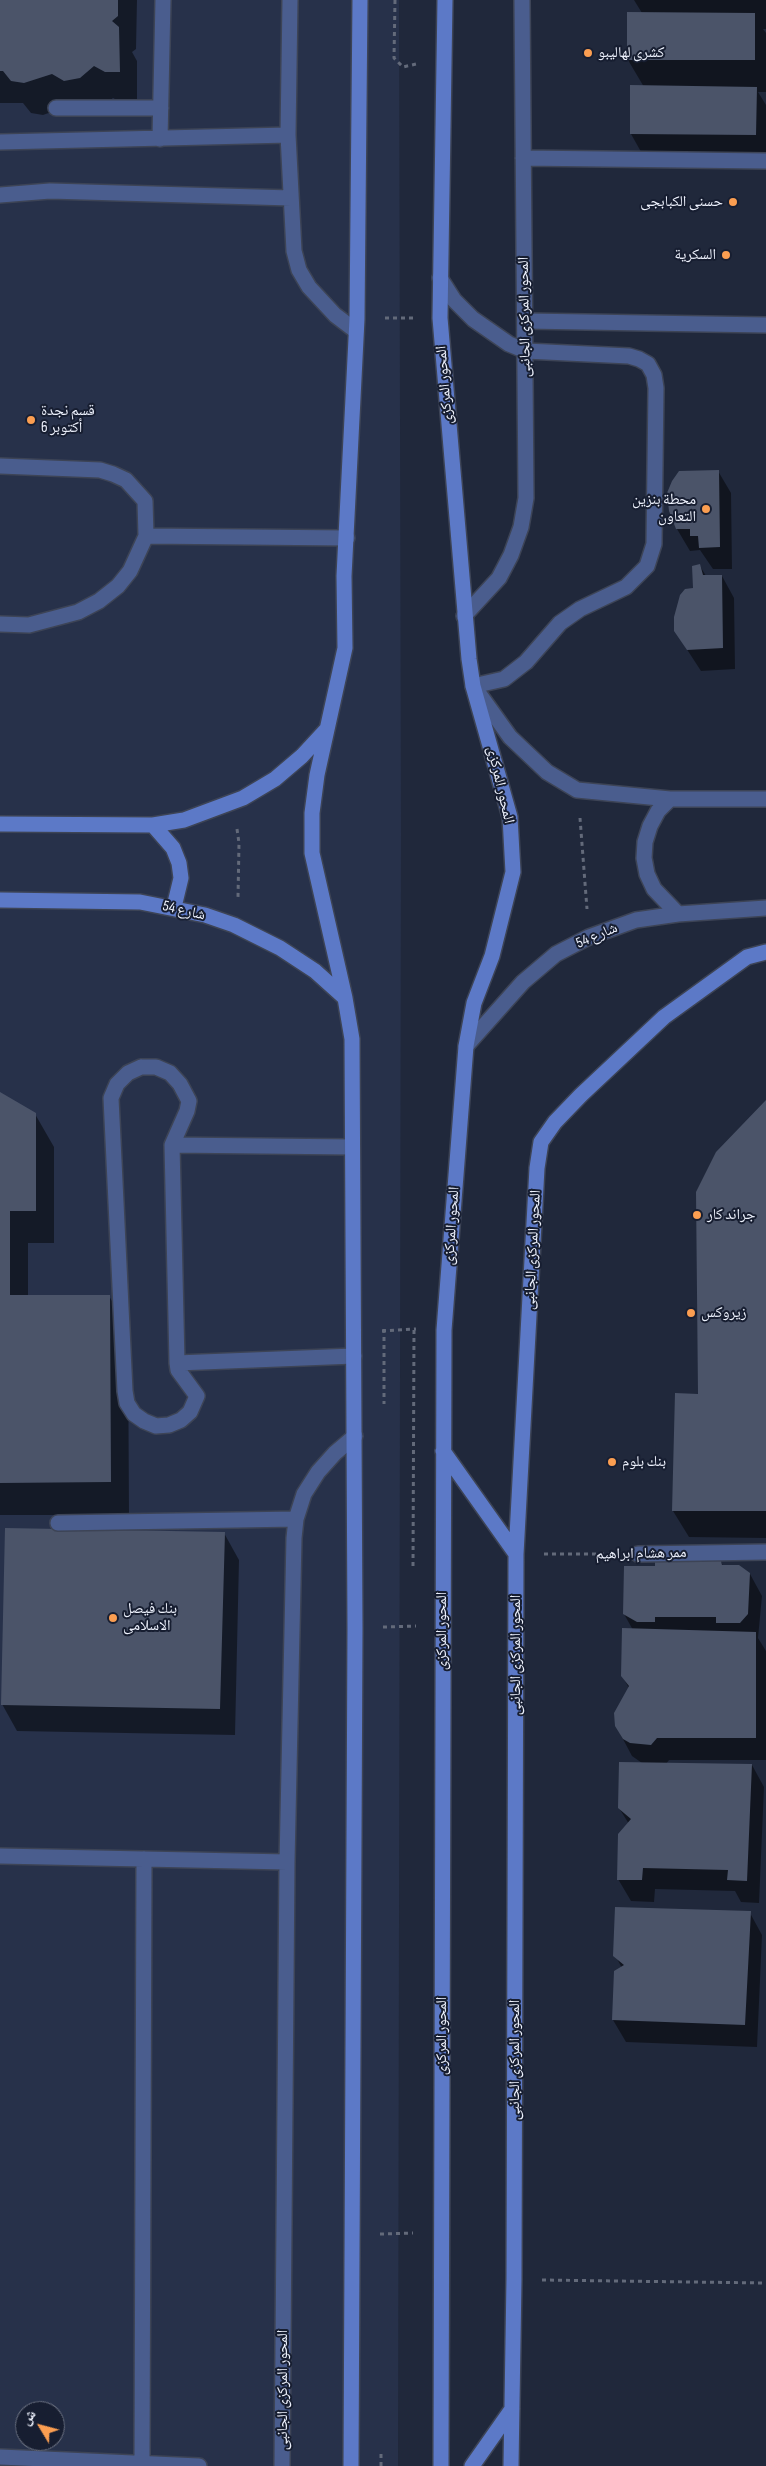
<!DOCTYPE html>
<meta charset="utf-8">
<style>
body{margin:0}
#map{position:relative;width:766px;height:2466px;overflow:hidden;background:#20283b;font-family:"Sofia Sans Condensed","Noto Naskh Arabic",sans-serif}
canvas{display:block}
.north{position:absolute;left:15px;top:2401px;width:50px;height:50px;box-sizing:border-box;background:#171e31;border:1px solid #6d7383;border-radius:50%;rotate:307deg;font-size:14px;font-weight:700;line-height:20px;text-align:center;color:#eef2fd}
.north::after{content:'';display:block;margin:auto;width:18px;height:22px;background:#fb9e51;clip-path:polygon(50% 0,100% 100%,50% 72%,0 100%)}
</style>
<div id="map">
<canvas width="766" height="2466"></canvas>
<div class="north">ش</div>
</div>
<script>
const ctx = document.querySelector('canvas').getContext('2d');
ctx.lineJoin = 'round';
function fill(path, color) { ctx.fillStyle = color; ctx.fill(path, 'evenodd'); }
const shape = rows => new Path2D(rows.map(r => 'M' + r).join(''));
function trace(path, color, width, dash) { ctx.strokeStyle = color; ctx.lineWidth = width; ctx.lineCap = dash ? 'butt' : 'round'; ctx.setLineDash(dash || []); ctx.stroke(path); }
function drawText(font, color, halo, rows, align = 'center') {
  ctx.font = font + ' "Sofia Sans Condensed","Noto Naskh Arabic",sans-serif'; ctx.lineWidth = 4; ctx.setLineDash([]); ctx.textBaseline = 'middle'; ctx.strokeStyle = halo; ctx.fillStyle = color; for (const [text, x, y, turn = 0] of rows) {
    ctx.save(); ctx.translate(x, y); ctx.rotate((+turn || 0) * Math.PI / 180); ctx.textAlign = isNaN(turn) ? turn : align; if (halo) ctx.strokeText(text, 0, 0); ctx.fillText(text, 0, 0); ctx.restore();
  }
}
fill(shape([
 [0,0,399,0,401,834,398,2466,0,2466],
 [25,2411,55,2411,55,2441,25,2441]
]), '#27314a');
fill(shape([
 [0,0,137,0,136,49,132,52,137,61,137,104,124,104,113,98,99,110,71,105,43,115,31,113,23,103,0,103],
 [634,0,766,0,766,29,763,29,766,33,766,92,758,92,766,105,766,167,649,166,631,134,644,87,628,60,642,13],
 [718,471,731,493,732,569,713,569,700,550,690,551,677,529],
 [700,566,706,576,722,576,734,598,735,669,701,671,675,631,694,589],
 [0,1094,35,1114,54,1147,54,1243,28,1243,28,1296,109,1296,128,1328,129,1515,0,1515],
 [766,1101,766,1538,689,1537,673,1511],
 [224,1533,239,1560,235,1735,17,1731,2,1704],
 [721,1562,723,1566,750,1574,762,1596,758,1638,766,1651,766,1760,669,1760,666,1764,752,1765,764,1787,759,1903,741,1902,735,1891,655,1889,654,1902,631,1901,618,1879,629,1824,619,1808,642,1763,632,1756,616,1726,629,1688,622,1676,633,1630,624,1614,656,1567],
 [750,1913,762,1935,757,2047,626,2042,613,2020,622,1968,615,1955]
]), '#0007');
fill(shape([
 [0,0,118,0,118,16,112,21,119,27,120,72,105,72,94,66,80,78,64,81,52,74,24,83,11,81,3,71,0,71],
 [627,12,755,13,755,60,627,60],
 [630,85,757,87,756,135,630,134],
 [719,470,720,547,699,548,698,536,690,536,690,529,676,529,669,511,667,493,672,481,679,471],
 [700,564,703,575,722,575,723,648,687,650,674,631,674,617,680,595,685,589,693,588,692,566],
 [0,1092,36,1113,36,1211,10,1211,10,1295,110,1295,111,1482,0,1483],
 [766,1100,766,1511,672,1511,675,1393,698,1394,696,1192,716,1152],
 [5,1528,225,1532,220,1709,1,1705],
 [655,1560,721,1561,722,1565,739,1565,750,1573,748,1614,740,1623,716,1623,716,1617,655,1617,655,1622,637,1622,623,1614,624,1566,655,1566],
 [622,1628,756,1632,756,1738,657,1738,651,1745,630,1743,623,1739,615,1726,614,1713,629,1686,621,1676],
 [619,1762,752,1764,747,1881,727,1880,728,1870,643,1868,642,1880,617,1880,618,1834,631,1819,618,1808],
 [615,1907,751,1911,745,2025,612,2020,614,1971,624,1965,613,1956]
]), '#4b5469');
const lane = shape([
 [290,0,288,135,294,251,299,270,309,287,335,315,356,331],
 [56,108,161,108],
 [160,139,163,0],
 [0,142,288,135],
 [0,195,50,191,291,198],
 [440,278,454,300,473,319,509,344,526,351,629,356,639,359,648,364,654,375,656,388,654,544,647,566,626,587,580,609,560,623,526,662,504,679,473,686],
 [526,321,766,325],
 [0,466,100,470,113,474,126,480,145,501,146,536,130,571,118,586,99,601,78,612,29,625,0,624],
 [146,536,347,538],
 [141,1067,156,1067,170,1073,180,1084,189,1101,187,1111,172,1145,177,1363,178,1370,197,1396,190,1412,181,1420,169,1425,156,1426,144,1421,134,1414,127,1403,125,1391,111,1098,117,1084,128,1073,141,1067],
 [172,1145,352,1147],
 [177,1363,354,1356],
 [58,1523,296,1519],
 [0,1856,287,1862],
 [0,2457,199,2466],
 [142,2463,144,1859],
 [282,2466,287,1862,294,1538,296,1519,304,1494,318,1472,335,1453,355,1436]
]);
const street = shape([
 [523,158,766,161],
 [464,616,499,578,511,555,521,527,526,498,522,0],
 [475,688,510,737,547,772,577,790,670,799,766,799],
 [670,799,658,811,650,826,645,842,644,858,647,874,654,889,678,914],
 [466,1046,523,982,556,954,589,937,636,920,678,914,766,908],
 [638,1554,766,1552]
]);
const secondary = shape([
 [0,824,153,825,184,820,243,798,275,779,302,756,326,730],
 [153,825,173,848,179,863,181,878,174,907],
 [0,900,140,902,205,915,234,925,280,948,315,971,345,998],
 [443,1451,516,1554],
 [351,2466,355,1628,352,1039,345,998,312,853,312,813,317,775,345,648,344,576,357,319,360,0],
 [441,2466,444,1330,466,1046,474,1003,492,956,513,872,510,817,473,686,469,659,440,318,445,0],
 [472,2466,512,2409],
 [511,2466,514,2279,516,1554,537,1168,541,1142,555,1122,581,1095,664,1017,747,957,766,952]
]);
trace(lane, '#3d4456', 18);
trace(street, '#3d4456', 18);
trace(secondary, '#3d4456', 18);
trace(shape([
 [395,0,394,58,403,67,416,64],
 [385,318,413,318],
 [580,818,587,909],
 [237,829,239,843,238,897],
 [384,1329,384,1404],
 [382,1331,416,1329],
 [544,1554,612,1554],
 [413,1566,414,1329],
 [383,1627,416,1626],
 [380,2234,413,2233],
 [542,2280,766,2283],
 [381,2466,381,2452]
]), '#636a7a', 3, [4, 4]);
trace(lane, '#4a5d8e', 15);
trace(street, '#4a5d8e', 15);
trace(secondary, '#5c79c7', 15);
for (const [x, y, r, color] of [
 [588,53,5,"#fb9e51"],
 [733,202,5,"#fb9e51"],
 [726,255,5,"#fb9e51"],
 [31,420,5,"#fb9e51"],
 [706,509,5,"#fb9e51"],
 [697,1215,5,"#fb9e51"],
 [691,1313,5,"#fb9e51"],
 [612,1462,5,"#fb9e51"],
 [113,1618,5,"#fb9e51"]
]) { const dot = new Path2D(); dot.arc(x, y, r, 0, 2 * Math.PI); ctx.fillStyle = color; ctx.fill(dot); trace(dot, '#171e31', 2); }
drawText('15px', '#eef2fd', '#171e31', [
 ["كشرى لهاليبو",598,53],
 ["حسنى الكبابجى",723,202,"right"],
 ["السكرية",716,255,"right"],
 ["قسم نجدة",41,411],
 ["6 أكتوبر",41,428],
 ["محطة بنزين",696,500,"right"],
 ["التعاون",696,517,"right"],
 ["جراند كار",707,1215],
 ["زيروكس",701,1313],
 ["بنك بلوم",622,1462],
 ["بنك فيصل",123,1609],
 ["الاسلامى",123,1626]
], 'left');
drawText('15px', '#eef2fd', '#171e31', [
 ["المحور المركزى الجانبى",525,317,-91],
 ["المحور المركزى",445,385,-95],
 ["المحور المركزى",500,785,77],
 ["شارع 54",184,911,13],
 ["شارع 54",597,936,-23],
 ["المحور المركزى",452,1226,-86],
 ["المحور المركزى الجانبى",533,1250,-87],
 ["ممر هشام ابراهيم",641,1554,-1],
 ["المحور المركزى",442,1631,-90],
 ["المحور المركزى الجانبى",516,1655,-90],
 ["المحور المركزى",442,2036,-90],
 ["المحور المركزى الجانبى",515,2060,-90],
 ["المحور المركزى الجانبى",283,2390,-90]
]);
</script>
